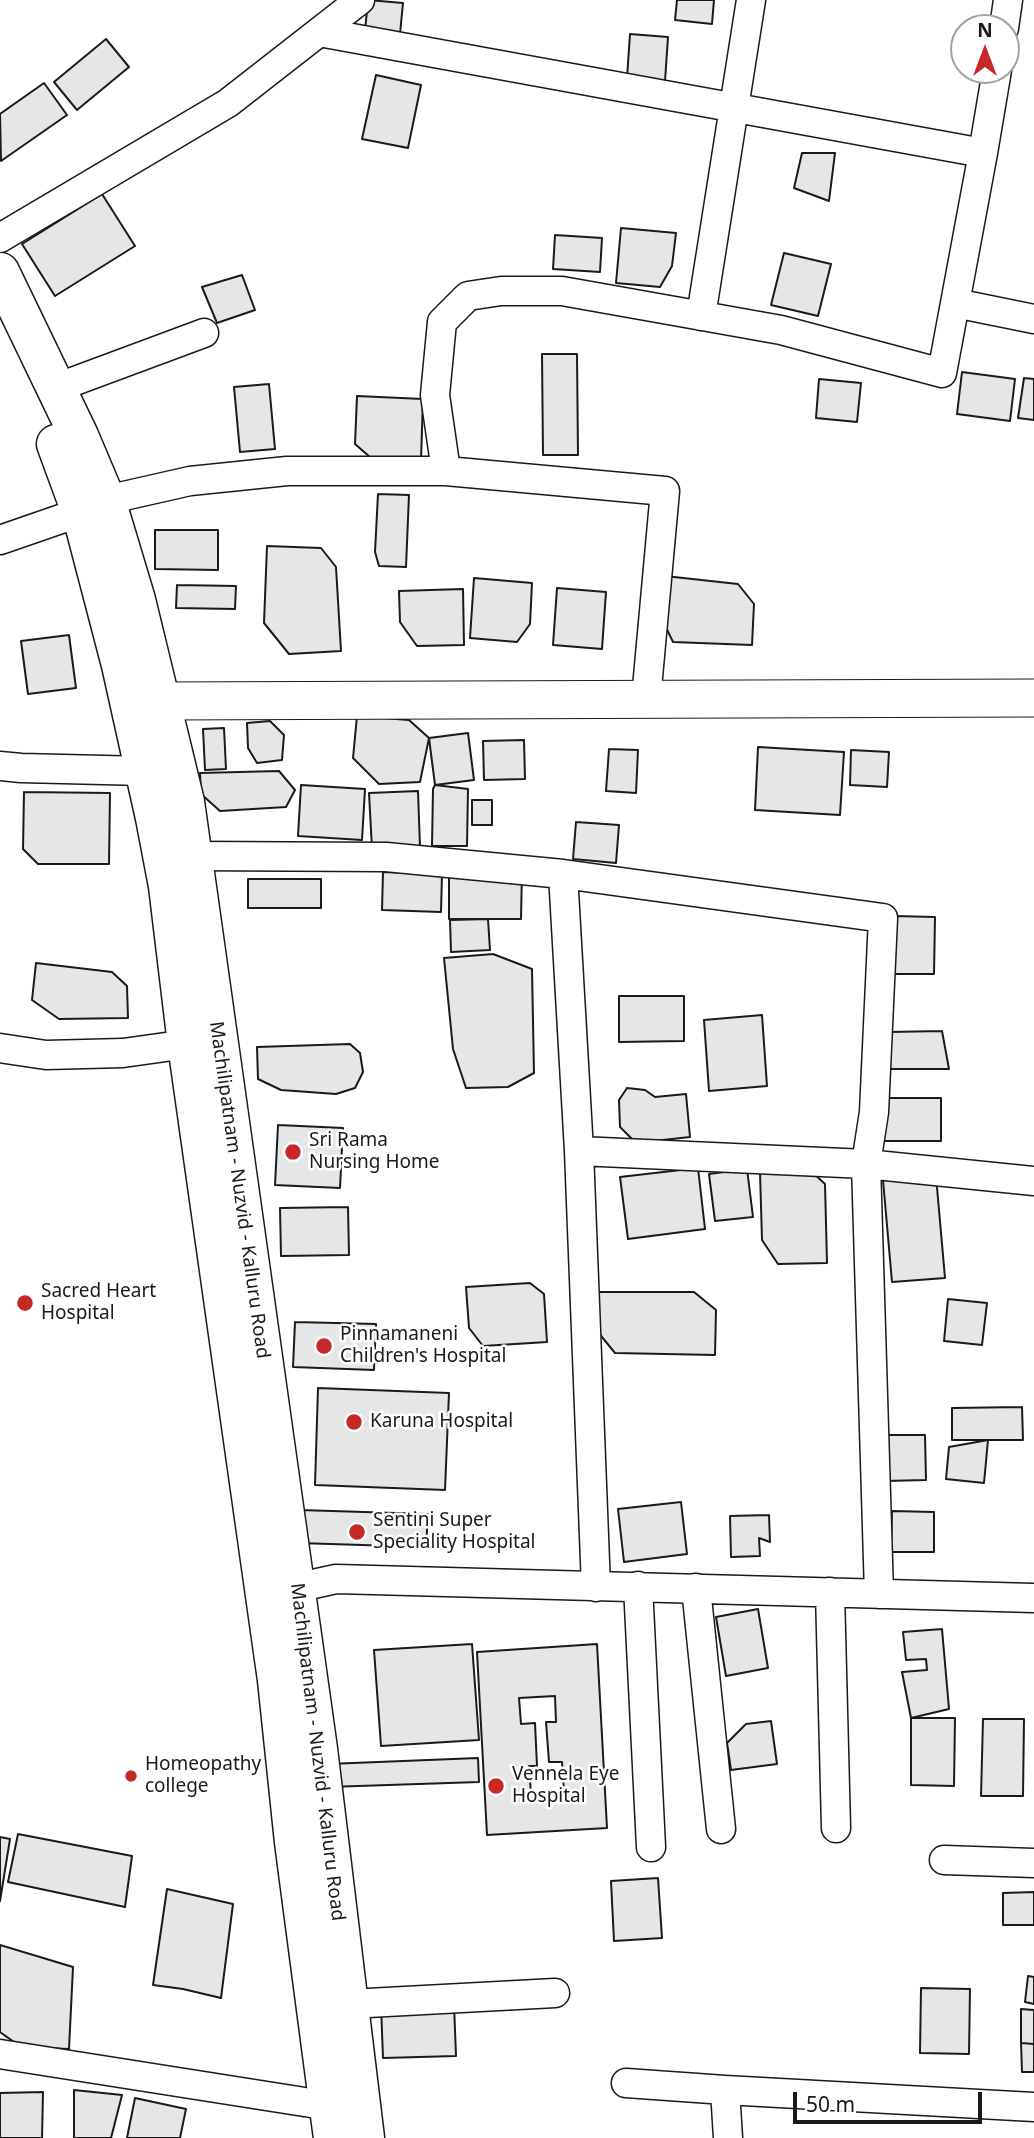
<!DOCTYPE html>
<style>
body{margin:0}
#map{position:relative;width:1034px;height:2138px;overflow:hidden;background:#fff;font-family:"Noto Sans",sans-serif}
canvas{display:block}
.north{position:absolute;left:950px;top:14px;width:70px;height:70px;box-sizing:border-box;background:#fff;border:2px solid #a3a3a3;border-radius:50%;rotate:0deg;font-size:19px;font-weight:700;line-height:28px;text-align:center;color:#1a1a1a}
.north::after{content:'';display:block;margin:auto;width:24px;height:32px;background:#c62828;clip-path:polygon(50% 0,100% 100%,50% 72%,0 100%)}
.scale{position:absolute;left:793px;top:2092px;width:189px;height:32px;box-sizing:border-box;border:4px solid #1a1a1a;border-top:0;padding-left:9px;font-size:21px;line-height:24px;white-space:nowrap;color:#1a1a1a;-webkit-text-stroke:5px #fff;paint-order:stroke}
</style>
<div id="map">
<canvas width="1034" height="2138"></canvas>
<div class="north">N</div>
<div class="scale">50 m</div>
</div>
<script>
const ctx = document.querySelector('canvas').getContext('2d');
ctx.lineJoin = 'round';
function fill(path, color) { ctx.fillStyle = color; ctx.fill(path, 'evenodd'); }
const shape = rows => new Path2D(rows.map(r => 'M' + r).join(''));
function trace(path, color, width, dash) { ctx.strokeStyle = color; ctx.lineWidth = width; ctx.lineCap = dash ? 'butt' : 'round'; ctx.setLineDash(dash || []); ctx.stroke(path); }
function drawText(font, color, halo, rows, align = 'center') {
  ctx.font = font + ' "Noto Sans",sans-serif'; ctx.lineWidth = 5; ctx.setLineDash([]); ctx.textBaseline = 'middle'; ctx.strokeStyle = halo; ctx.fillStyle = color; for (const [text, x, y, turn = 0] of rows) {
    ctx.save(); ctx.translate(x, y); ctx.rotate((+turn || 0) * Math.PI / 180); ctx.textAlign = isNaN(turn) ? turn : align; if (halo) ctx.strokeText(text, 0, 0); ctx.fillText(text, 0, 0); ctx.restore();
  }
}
const building = shape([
 [368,0,403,3,400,34,365,31,368,0],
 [677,0,714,0,712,24,675,20,677,0],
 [630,34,668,37,665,81,627,78,630,34],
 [106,39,129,67,77,110,54,82,106,39],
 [376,75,421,85,408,148,362,139,376,75],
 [44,83,67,115,1,161,0,114,44,83],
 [802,153,835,153,829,201,794,188,802,153],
 [102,194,135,246,55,296,22,244,102,194],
 [621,228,676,233,672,266,660,287,616,283,621,228],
 [555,235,602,238,600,272,553,269,555,235],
 [784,253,831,264,818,316,771,305,784,253],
 [242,275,255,310,217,323,202,287,242,275],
 [542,354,577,354,578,455,543,455,542,354],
 [962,372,1015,379,1010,421,957,414,962,372],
 [1024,378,1034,379,1034,420,1018,418,1024,378],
 [819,379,861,383,857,422,816,418,819,379],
 [269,384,275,449,240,452,234,387,269,384],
 [357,396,423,399,421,460,371,458,355,444,357,396],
 [378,494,409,495,406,567,379,566,375,552,378,494],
 [155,530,218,530,218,570,155,569,155,530],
 [267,546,321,548,336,567,341,651,289,654,264,623,267,546],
 [665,576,738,584,754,604,752,645,673,642,661,617,665,576],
 [474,578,532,583,530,624,517,642,470,638,474,578],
 [177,585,236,586,235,609,176,608,177,585],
 [557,588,606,592,602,649,553,645,557,588],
 [463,589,464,645,417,646,400,622,399,591,463,589],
 [69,635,76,688,28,694,21,641,69,635],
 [357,716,409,720,429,738,420,782,379,784,353,758,357,716],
 [270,721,284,735,282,760,257,763,248,748,247,723,270,721],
 [224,728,226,769,205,770,203,729,224,728],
 [468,733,474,780,435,785,429,738,468,733],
 [524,740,525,779,484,780,483,741,524,740],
 [758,747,844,752,840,815,755,810,758,747],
 [609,749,638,750,636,793,606,791,609,749],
 [851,750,889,752,887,787,850,785,851,750],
 [279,771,295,790,286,807,220,811,201,794,200,773,279,771],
 [301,785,365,789,362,840,298,836,301,785],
 [435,785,468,789,467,846,432,846,433,789,435,785],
 [418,791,420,847,372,849,369,793,418,791],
 [24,792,110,793,109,864,38,864,23,849,24,792],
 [472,800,492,800,492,825,472,825,472,800],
 [576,822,619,825,616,863,573,859,576,822],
 [449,870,522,870,521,919,449,919,449,870],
 [383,872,442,874,441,912,382,910,383,872],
 [248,879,321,879,321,908,248,908,248,879],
 [894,916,935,917,934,974,893,974,894,916],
 [488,919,490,950,451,952,450,920,488,919],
 [493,954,532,969,534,1073,508,1087,466,1088,453,1049,444,958,493,954],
 [36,963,112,972,127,986,128,1018,59,1019,32,1000,36,963],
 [619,996,684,996,684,1041,619,1042,619,996],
 [762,1015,767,1086,709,1091,704,1020,762,1015],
 [942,1031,949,1069,883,1069,889,1032,942,1031],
 [350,1044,360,1053,363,1072,355,1088,336,1094,281,1090,258,1079,257,1047,350,1044],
 [627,1088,645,1090,655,1097,686,1094,690,1137,636,1143,620,1127,619,1100,627,1088],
 [879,1098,941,1098,941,1141,879,1141,879,1098],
 [278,1125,343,1128,340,1188,275,1185,278,1125],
 [698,1168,705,1229,628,1239,620,1177,698,1168],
 [747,1169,753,1217,715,1221,709,1174,747,1169],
 [811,1171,825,1184,827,1263,778,1264,762,1240,760,1172,811,1171],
 [936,1176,945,1278,892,1282,883,1180,936,1176],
 [348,1207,349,1255,281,1256,280,1208,348,1207],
 [530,1283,544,1294,547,1342,483,1346,469,1328,466,1287,530,1283],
 [593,1292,694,1292,716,1310,715,1355,615,1353,593,1326,593,1292],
 [948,1299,987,1303,982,1345,944,1341,948,1299],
 [295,1322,376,1324,374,1370,293,1367,295,1322],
 [318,1388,449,1393,445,1490,315,1485,318,1388],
 [1022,1407,1023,1440,952,1440,952,1408,1022,1407],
 [885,1435,925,1435,926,1480,885,1481,885,1435],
 [988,1440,984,1483,946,1479,949,1447,988,1440],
 [681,1502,687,1554,624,1562,618,1509,681,1502],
 [300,1510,428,1514,426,1547,298,1543,300,1510],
 [892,1511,934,1512,934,1552,891,1552,892,1511],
 [769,1515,770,1542,759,1538,760,1556,731,1557,730,1516,769,1515],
 [758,1609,768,1668,726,1676,716,1617,758,1609],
 [942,1629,949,1709,911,1718,902,1672,927,1670,926,1659,906,1660,903,1632,942,1629],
 [472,1644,479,1740,381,1746,374,1650,472,1644],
 [597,1644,607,1828,487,1835,477,1652,597,1644],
 [555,1696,556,1722,546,1722,549,1762,562,1762,564,1792,531,1794,529,1766,537,1766,535,1723,521,1724,519,1698,555,1696],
 [911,1718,955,1718,954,1786,911,1785,911,1718],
 [983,1719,1024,1719,1023,1796,981,1796,983,1719],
 [771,1721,777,1764,731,1770,727,1743,746,1724,771,1721],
 [478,1758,479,1782,328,1787,328,1764,478,1758],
 [18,1834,132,1856,125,1907,8,1882,18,1834],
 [0,1837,10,1839,0,1901,0,1837],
 [658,1878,662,1938,614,1941,611,1881,658,1878],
 [167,1889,233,1904,221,1998,183,1989,153,1985,167,1889],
 [1034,1892,1034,1925,1003,1925,1003,1893,1034,1892],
 [0,1945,73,1967,69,2049,21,2047,0,2032,0,1945],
 [1028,1976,1034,1977,1034,2004,1025,2002,1028,1976],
 [921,1988,970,1989,969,2054,920,2053,921,1988],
 [454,2004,456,2056,383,2058,381,2006,454,2004],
 [1021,2009,1034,2010,1034,2044,1021,2043,1021,2009],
 [1021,2043,1034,2044,1034,2072,1022,2072,1021,2043],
 [74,2090,122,2095,111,2138,74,2138,74,2090],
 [43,2092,42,2138,0,2138,0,2093,43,2092],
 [135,2098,186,2109,180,2138,127,2138,135,2098]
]);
fill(building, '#e6e6e6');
trace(building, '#1a1a1a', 2);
const minor = shape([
 [1004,28,1008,0],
 [319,32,983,153],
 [0,238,228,103,360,0],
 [955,303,1034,319],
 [701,316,751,0],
 [56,388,204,333],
 [446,471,435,395,442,322,468,296,501,291,562,291,781,330,942,373,983,153,997,70],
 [106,500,190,481,287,471,446,471,665,491,646,699],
 [0,540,81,512],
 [0,766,21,768,145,771],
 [192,856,386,857,563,874,883,918,874,1112,866,1164,879,1594],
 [563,874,579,1151,596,1587],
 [0,1048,46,1055,123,1053,187,1044],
 [579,1151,866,1164,1034,1181],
 [638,1586,651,1847],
 [279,1587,295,1588,336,1579,1034,1598],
 [696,1588,721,1829],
 [830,1592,836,1828],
 [944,1860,1034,1863],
 [349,2004,555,1993],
 [0,2054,330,2106],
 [626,2083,725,2090],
 [728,2138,725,2090,1034,2107]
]);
const major = shape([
 [160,701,1034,698]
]);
const highway = shape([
 [0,272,79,436,106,500,136,600,185,802,318,1749,365,2138],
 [56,444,81,512,121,665,155,818,168,886,187,1044,277,1680,294,1842,333,2138]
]);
trace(minor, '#1a1a1a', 31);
trace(major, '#1a1a1a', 39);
trace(highway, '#1a1a1a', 41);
trace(minor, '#fff', 28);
trace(major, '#fff', 37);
trace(highway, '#fff', 38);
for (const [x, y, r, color] of [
 [293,1152,9,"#c62828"],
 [25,1303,9,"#c62828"],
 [324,1346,9,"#c62828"],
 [354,1422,9,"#c62828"],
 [357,1532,9,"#c62828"],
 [131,1776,7,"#c62828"],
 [496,1786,9,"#c62828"]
]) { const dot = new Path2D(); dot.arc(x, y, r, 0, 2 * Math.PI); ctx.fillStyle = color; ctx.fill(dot); trace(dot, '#fff', 2.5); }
drawText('19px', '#1a1a1a', '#fff', [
 ["Sri Rama",309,1141],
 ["Nursing Home",309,1163],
 ["Sacred Heart",41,1292],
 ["Hospital",41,1314],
 ["Pinnamaneni",340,1335],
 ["Children's Hospital",340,1357],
 ["Karuna Hospital",370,1422],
 ["Sentini Super",373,1521],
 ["Speciality Hospital",373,1543],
 ["Homeopathy",145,1765],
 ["college",145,1787],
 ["Vennela Eye",512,1775],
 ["Hospital",512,1797]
], 'left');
drawText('19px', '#1a1a1a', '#fff', [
 ["Machilipatnam - Nuzvid - Kalluru Road",239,1190,82],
 ["Machilipatnam - Nuzvid - Kalluru Road",317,1752,83]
]);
</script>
